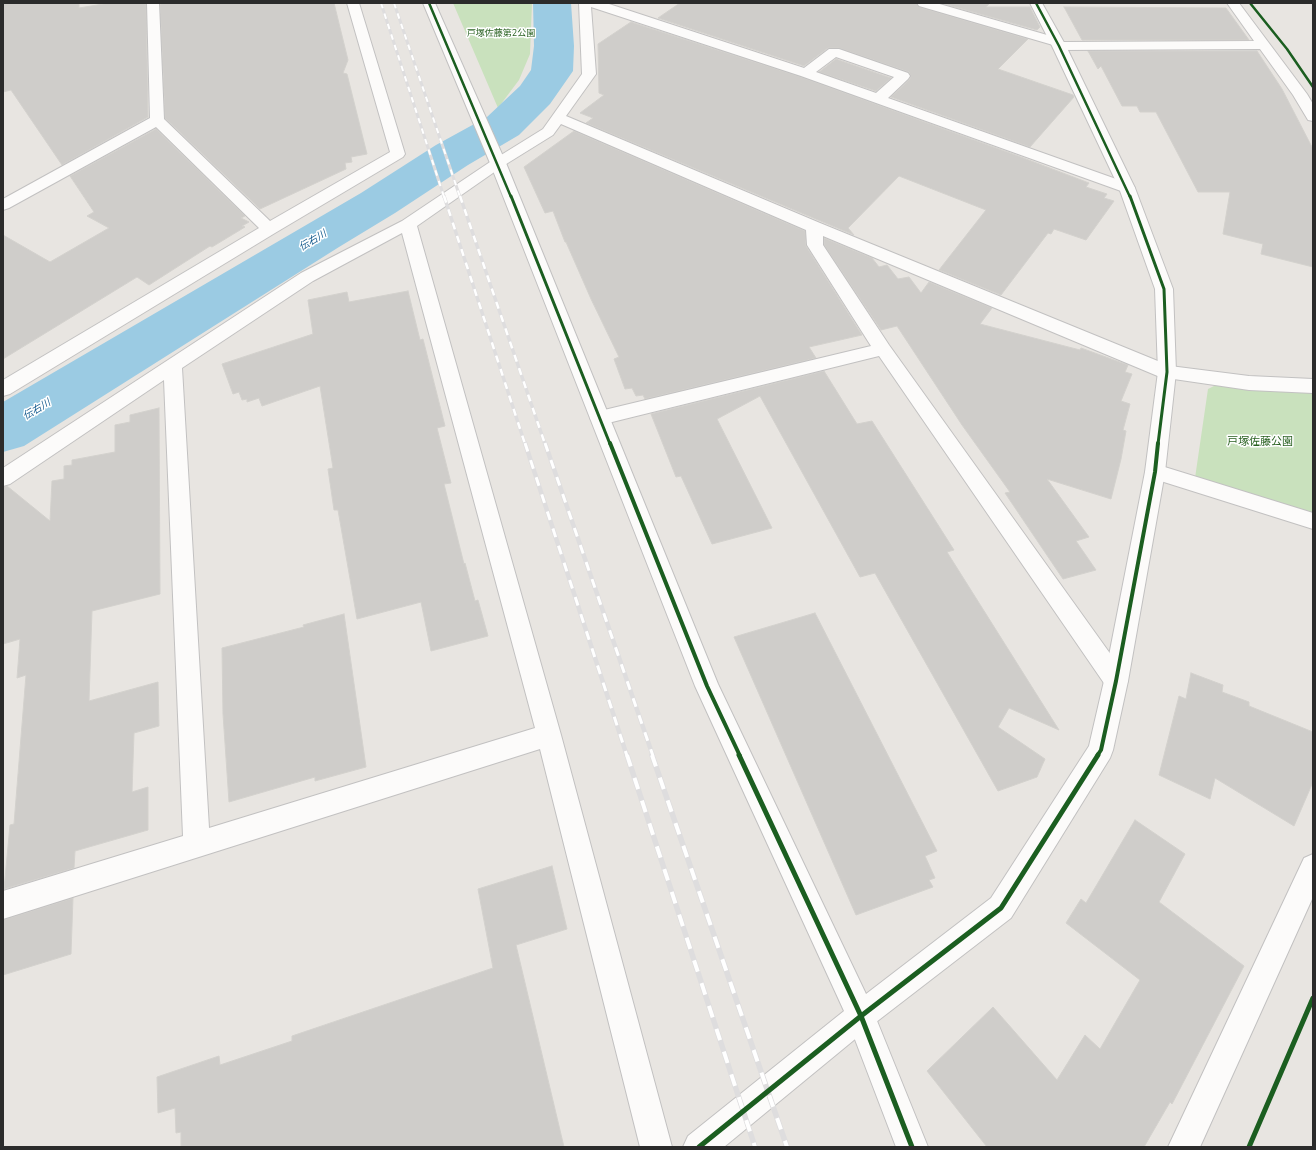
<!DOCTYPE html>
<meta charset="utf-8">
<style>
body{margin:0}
#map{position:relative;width:1316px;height:1150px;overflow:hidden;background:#e8e5e1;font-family:"Nunito Sans",sans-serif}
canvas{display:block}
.frame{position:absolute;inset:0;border:4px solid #2b2b2b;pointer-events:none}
</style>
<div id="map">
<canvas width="1316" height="1150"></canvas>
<div class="frame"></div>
</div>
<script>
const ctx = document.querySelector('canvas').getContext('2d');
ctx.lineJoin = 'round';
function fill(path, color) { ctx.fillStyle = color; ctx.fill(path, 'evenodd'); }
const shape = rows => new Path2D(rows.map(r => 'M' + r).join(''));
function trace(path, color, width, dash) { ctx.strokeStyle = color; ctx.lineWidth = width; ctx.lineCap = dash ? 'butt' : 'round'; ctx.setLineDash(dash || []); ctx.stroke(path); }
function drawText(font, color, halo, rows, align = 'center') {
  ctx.font = font + ' "Nunito Sans","Noto Sans JP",sans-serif'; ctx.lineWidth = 3; ctx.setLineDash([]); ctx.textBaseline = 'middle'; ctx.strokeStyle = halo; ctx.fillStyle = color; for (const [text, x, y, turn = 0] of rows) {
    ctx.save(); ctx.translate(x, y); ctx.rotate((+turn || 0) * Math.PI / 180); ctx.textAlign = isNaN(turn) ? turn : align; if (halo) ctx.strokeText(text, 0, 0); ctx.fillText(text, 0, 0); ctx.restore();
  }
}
fill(shape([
 [453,3,532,3,530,54,519,80,498,108],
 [1216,385,1313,392,1313,514,1195,478,1208,389]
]), '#c9e1bd');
fill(shape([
 [533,3,571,3,574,46,573,71,550,104,519,135,468,165,395,213,339,247,24,446,3,452,3,402,361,193,436,145,487,117,520,86,531,70,534,46,533,3]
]), '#9bcbe3');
const building = shape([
 [3,3,79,3,79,8,109,3,146,3,148,117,62,165,11,90,3,92,3,3],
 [160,3,206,3,206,4,214,3,334,3,348,60,343,73,347,74,367,154,351,157,352,162,345,163,346,169,260,209,165,118,160,3],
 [680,3,916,3,919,7,1028,39,998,69,1073,95,1074,97,1030,147,891,97,909,80,911,77,909,72,839,48,828,48,804,66,658,18,680,3],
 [941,3,990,3,986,7,1030,7,1040,27,1037,30,941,3],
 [1064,7,1226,8,1249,40,1082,40,1064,7],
 [631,22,801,77,1021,157,1089,183,1086,187,1107,194,1104,198,1114,201,1086,240,1054,229,1051,234,1048,233,1001,295,939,270,986,210,899,176,848,228,854,235,586,123,593,118,580,113,604,95,599,93,598,44,631,22],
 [1088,51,1257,51,1282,89,1313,149,1313,267,1261,254,1263,244,1223,234,1230,192,1198,192,1156,112,1140,112,1137,106,1122,106,1101,66,1098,69,1088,51],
 [836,59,891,78,876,91,819,72,836,59],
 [156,129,245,216,241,218,249,222,242,226,245,227,212,247,210,246,149,285,137,277,3,359,3,235,50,262,109,228,87,216,94,212,70,176,156,129],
 [574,131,805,231,806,246,862,335,809,347,816,358,645,399,643,395,636,396,632,388,625,389,614,359,619,357,591,299,566,242,565,242,553,211,545,213,524,167,574,131],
 [824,238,872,258,879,267,887,265,898,279,909,277,921,293,929,282,992,308,980,324,1080,350,1081,348,1128,365,1125,372,1132,374,1121,401,1130,404,1123,430,1126,431,1121,459,1111,499,1047,479,1089,537,1076,541,1096,570,1063,579,1005,493,1010,492,962,425,897,326,881,330,824,245,824,238],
 [408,291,420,340,423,339,445,426,437,428,451,483,444,484,464,564,465,563,475,601,478,600,488,636,431,651,421,602,357,619,338,510,334,510,328,469,333,468,320,386,262,406,259,398,247,402,247,399,242,400,239,392,233,394,222,364,313,334,308,300,347,292,349,302,408,291],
 [824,371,857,424,872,421,954,550,947,552,1059,730,1009,708,998,727,1045,759,1037,777,998,791,875,573,860,577,760,396,717,419,772,528,712,544,681,476,676,477,651,414,824,371],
 [159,408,160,594,92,611,89,701,158,682,159,726,134,733,132,792,148,787,148,830,75,851,74,868,4,889,10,825,14,824,26,675,17,678,20,639,3,644,3,487,7,486,50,521,52,481,64,479,64,466,72,465,72,460,115,452,115,425,130,422,130,415,159,408],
 [815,613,937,851,925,856,935,878,929,880,933,887,856,915,734,637,815,613],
 [344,614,366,767,315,781,315,777,229,802,223,714,222,648,304,627,303,625,344,614],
 [1191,673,1223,685,1222,692,1249,702,1249,706,1313,732,1313,782,1294,826,1215,778,1210,799,1159,775,1179,696,1186,699,1191,673],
 [1135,820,1185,854,1159,902,1244,966,1172,1104,1170,1102,1144,1147,987,1147,927,1071,993,1007,1057,1080,1085,1035,1100,1049,1140,980,1066,923,1081,899,1086,903,1135,820],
 [552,866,567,929,516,945,564,1147,181,1147,181,1132,176,1133,175,1108,158,1113,157,1077,219,1056,220,1065,292,1041,292,1036,493,968,478,889,552,866],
 [73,898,71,954,3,975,3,920,73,898]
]);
fill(building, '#cfcdca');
trace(building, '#d3d1cd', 1);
const street = shape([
 [147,3,159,3,164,119,270,221,390,152,347,3,359,3,405,154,403,157,275,233,10,394,3,396,3,380,259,228,156,127,9,208,3,210,3,199,150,118,147,3],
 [579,3,606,3,804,68,829,49,839,49,908,73,910,76,908,79,888,98,1133,185,1135,188,1133,191,1127,193,1121,191,801,76,591,7,596,74,566,116,820,223,1170,366,1249,376,1313,379,1313,393,1249,390,1160,377,823,236,823,245,889,345,1124,673,1128,681,1124,689,1116,692,1108,689,879,356,600,425,593,423,590,418,593,413,600,411,871,346,807,245,806,230,561,124,553,135,503,166,417,226,561,735,672,1147,640,1147,540,749,3,919,3,891,183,836,164,380,10,484,3,486,3,468,301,273,402,221,493,160,543,129,582,74,579,3],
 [836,57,894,77,876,93,816,72,836,57],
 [402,233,535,728,209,828,182,368,313,281,402,233],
 [917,3,936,3,1061,39,1063,42,1254,41,1227,3,1239,3,1307,94,1313,104,1313,121,1308,120,1293,95,1260,49,1059,50,1054,49,1053,45,919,6,917,3],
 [1155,464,1313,513,1313,529,1148,477,1145,472,1148,467,1155,464],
 [1313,854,1313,897,1200,1147,1168,1147,1304,858,1313,854],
 [861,1001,871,1006,928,1147,896,1147,846,1016,851,1006,861,1001]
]);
const secondary = shape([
 [423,3,435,3,506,163,718,684,866,994,991,898,1089,746,1104,681,1145,472,1158,372,1155,289,1119,188,1052,46,1030,3,1042,3,1066,46,1135,188,1173,289,1176,372,1165,472,1128,681,1113,750,1110,758,1011,918,871,1026,724,1147,683,1147,688,1136,844,1011,695,686,490,163,423,3]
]);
trace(street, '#c2c1c1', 2);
trace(secondary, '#c2c1c1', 2);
fill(street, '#fcfbfa');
fill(secondary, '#fcfbfa');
const railFar3 = shape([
 [381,3,444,197],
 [394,3,460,197]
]);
const railFar2 = shape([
 [444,196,525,444],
 [460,196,545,444]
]);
const railFar1 = shape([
 [525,443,627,756],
 [545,443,653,756]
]);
const rail = shape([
 [627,755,755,1147],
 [652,755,787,1147]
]);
trace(railFar3, '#deddde', 3);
trace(railFar2, '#deddde', 3.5);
trace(railFar1, '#deddde', 4.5);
trace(rail, '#deddde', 5.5);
trace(railFar3, '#fff', 2, [5.5]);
trace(railFar2, '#fff', 2.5, [7]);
trace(railFar1, '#fff', 3, [9]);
trace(rail, '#fff', 4, [12]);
trace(shape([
 [429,3,511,197],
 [1036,3,1059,46,1130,197],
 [1250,3,1287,49,1313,87]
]), '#1b5e20', 2.5);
trace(shape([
 [511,196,610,444],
 [1130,196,1164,289,1167,372,1158,444]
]), '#1b5e20', 3);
trace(shape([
 [610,443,707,686,740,756],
 [1097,756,1101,750,1116,681,1155,472,1158,443]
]), '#1b5e20', 4);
trace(shape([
 [739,755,861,1016,912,1147],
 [699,1147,861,1016,1001,908,1098,755],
 [1249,1147,1313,998]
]), '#1b5e20', 5);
drawText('9px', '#296121', '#fff', [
 ["戸塚佐藤第2公園",501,34]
]);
drawText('italic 10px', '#195e90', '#fff', [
 ["伝右川",313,241,-31],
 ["伝右川",37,410,-31]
]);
drawText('11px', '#296121', '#fff', [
 ["戸塚佐藤公園",1260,442]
]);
</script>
